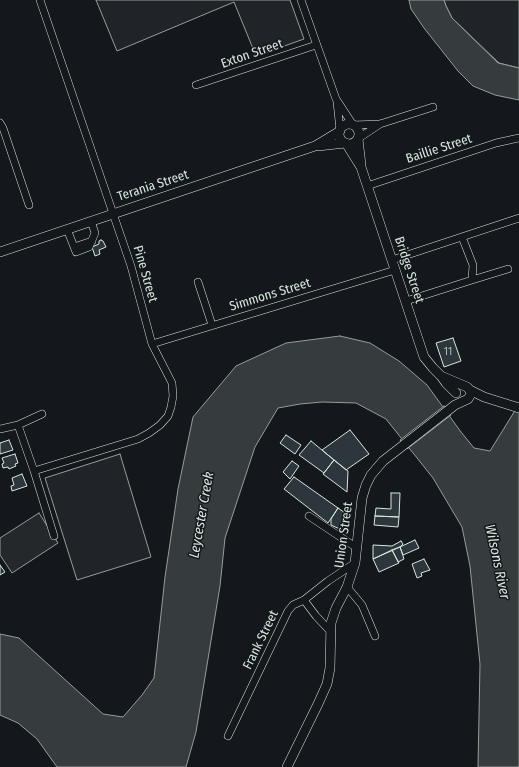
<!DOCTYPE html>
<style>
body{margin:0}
canvas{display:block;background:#14181c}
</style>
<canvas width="519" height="767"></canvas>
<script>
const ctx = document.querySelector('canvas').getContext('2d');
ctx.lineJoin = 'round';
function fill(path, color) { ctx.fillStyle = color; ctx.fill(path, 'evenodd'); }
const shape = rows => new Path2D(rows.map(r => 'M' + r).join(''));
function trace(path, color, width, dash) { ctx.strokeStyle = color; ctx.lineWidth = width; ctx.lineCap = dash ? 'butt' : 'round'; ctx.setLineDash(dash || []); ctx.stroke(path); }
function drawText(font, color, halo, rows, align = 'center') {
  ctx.font = font + ' "Fira Sans Condensed",sans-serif'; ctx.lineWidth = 3; ctx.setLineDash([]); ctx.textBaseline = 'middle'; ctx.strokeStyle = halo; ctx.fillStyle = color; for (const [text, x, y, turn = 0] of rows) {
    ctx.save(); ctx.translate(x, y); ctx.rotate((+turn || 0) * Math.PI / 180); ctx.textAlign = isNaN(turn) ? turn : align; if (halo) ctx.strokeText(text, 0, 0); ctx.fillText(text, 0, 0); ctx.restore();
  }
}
const green = shape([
 [96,0,290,0,304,39,256,56,234,2,117,51,96,0],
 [444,0,519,0,519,68,499,63,452,18,446,6,444,0],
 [120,454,151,557,77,580,45,478,120,454]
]);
fill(green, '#202428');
trace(green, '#939e99', 1);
const parking = shape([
 [39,513,58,543,12,573,0,555,0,538,39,513]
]);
fill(parking, '#24282b');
trace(parking, '#939e99', 1);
const water = shape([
 [409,0,444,0,446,6,452,18,498,63,519,68,519,100,495,95,473,86,458,71,424,28,411,9,409,0],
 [340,336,370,343,399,361,427,385,461,432,474,448,490,451,519,404,519,767,478,767,480,664,470,566,462,527,433,478,386,419,356,403,322,402,300,404,278,408,255,447,225,538,220,586,196,732,186,767,57,767,37,739,18,723,0,715,0,634,19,638,103,714,123,717,142,695,154,678,165,577,178,489,193,417,236,366,286,343,340,336]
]);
fill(water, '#363b3e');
trace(water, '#939e99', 1);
const pier = shape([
 [444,406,451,415,407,449,400,440,444,406]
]);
fill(pier, '#14181c');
trace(pier, '#939e99', 1);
const building = shape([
 [101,240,103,241,106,247,99,250,100,254,95,256,92,247,99,244,99,241,101,240],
 [453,338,461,361,444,367,436,343,453,338],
 [350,430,369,454,346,470,322,450,350,430],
 [286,435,301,445,295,454,280,443,286,435],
 [9,440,13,450,0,454,0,443,9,440],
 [311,441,334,460,324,473,299,455,311,441],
 [15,454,18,463,15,464,16,466,9,469,8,467,3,468,2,464,4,463,2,458,15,454],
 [334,460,348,471,347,492,323,474,334,460],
 [292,461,299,466,290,479,283,472,292,461],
 [22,474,27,486,12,491,11,486,14,485,12,478,22,474],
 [294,477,338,508,328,523,284,489,294,477],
 [391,493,400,493,399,517,375,516,376,508,391,509,391,493],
 [338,508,345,513,344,531,331,525,331,519,338,508],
 [375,516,399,517,398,527,374,525,375,516],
 [415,540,419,548,403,555,400,547,415,540],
 [401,541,403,544,400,547,373,559,373,545,392,546,401,541],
 [400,547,404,559,398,562,392,550,400,547],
 [392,550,399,563,379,572,373,559,392,550],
 [424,559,430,570,421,573,422,576,417,578,412,564,424,559],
 [0,565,5,572,0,575,0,565]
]);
fill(building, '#2c363c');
trace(building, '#d8e6dc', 1);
const minor = shape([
 [301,0,336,99,353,125],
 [196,85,316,45],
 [337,102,340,130],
 [0,123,3,128,29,205],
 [354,125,380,124,433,107],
 [359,138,380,124],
 [367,186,496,143,519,138],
 [67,229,76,252,89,247,95,233,91,221],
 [74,247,92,241],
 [392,260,519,218],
 [472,280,508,269],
 [198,282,212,325],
 [406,301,472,280,473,265,462,237],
 [152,344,395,270],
 [18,425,34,471,54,536],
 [0,429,18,425,42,414],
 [34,471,138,439,149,433,160,425,168,416,171,407,173,396,172,383,152,344,131,266,40,0],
 [309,516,357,548],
 [347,587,362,605,375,636],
 [304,600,328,581,355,563],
 [228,736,288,611,293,605,304,600,316,616,331,632]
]);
const major = shape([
 '339 134a10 10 0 1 1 20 0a10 10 0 1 1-20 0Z',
 [358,139,361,165],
 [346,143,361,167,424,357,433,368,441,376,446,383,456,393],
 [318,146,345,143],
 [0,252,315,146,340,131],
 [441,376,467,387,470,390,484,397,519,408],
 [287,767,318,704,327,684,330,668,331,623,336,608,347,587,355,563,362,498,366,485,371,475,383,461,455,405,468,399,471,394,470,390]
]);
trace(minor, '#d8e6dc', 8);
trace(major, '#d8e6dc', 10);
trace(minor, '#14181c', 7);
trace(major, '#14181c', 9);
drawText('11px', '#adbab4', null, [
 ["11",448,352]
]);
drawText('13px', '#d8e6dc', '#14181c', [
 ["Exton Street",252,54,-19],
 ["Baillie Street",439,149,-18],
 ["Terania Street",153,186,-18],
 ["Bridge Street",409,270,72],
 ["Pine Street",145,274,74],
 ["Simmons Street",270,295,-17],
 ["Union Street",344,535,-82],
 ["Frank Street",261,640,-64]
]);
drawText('italic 14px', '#d8e6dc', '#14181c', [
 ["Leycester Creek",202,515,-80],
 ["Wilsons River",497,562,78]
]);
</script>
